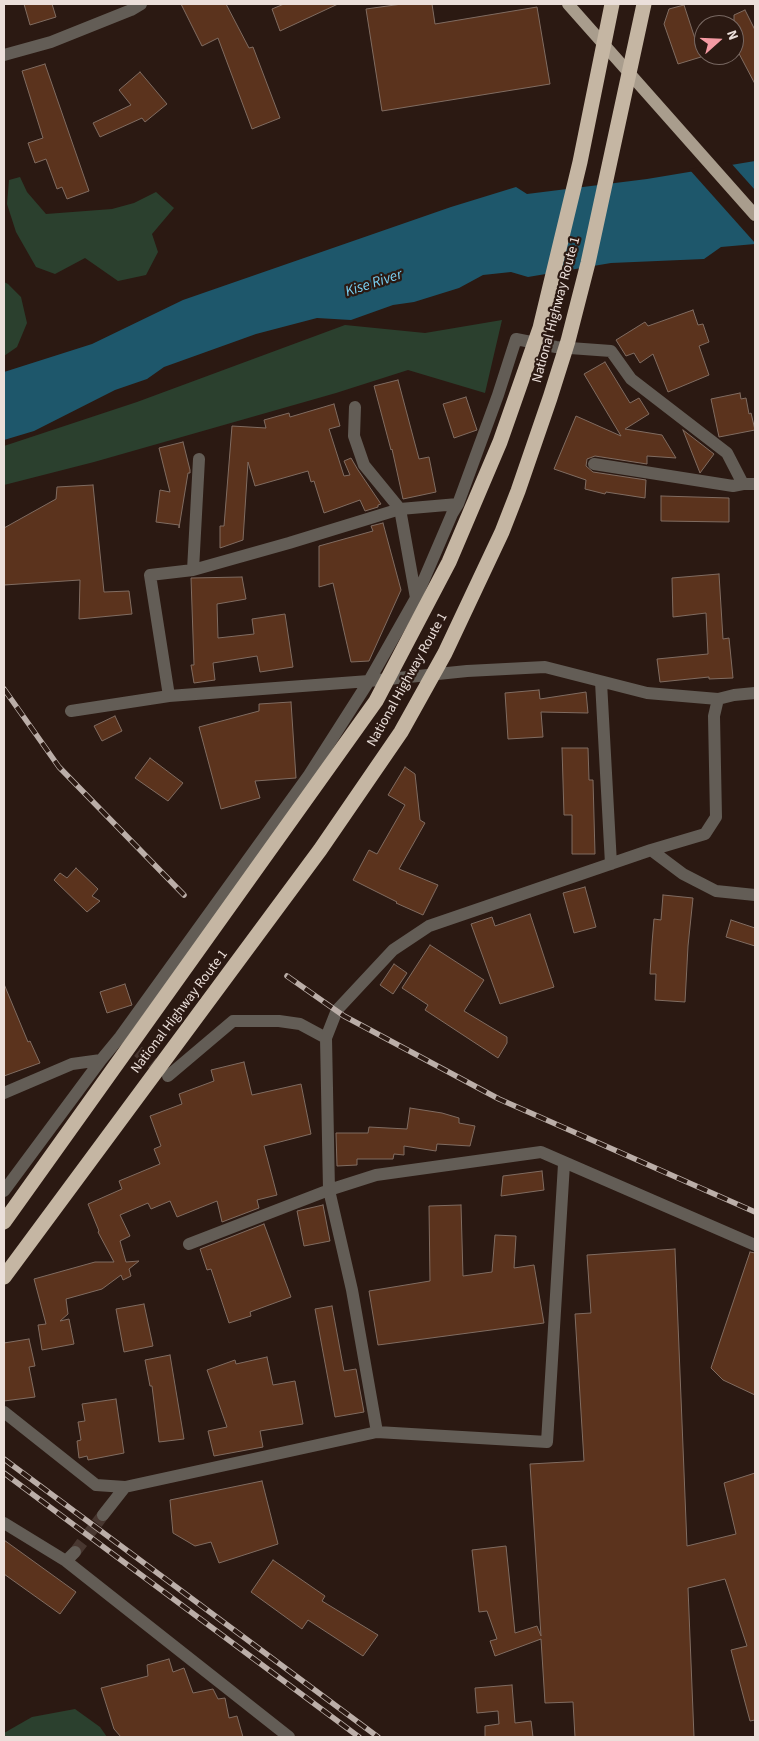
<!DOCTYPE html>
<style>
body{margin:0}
#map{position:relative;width:759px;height:1741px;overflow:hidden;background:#2b1912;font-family:"Source Sans 3",sans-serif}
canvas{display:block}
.frame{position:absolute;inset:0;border:5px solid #ebdfda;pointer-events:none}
.north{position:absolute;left:694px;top:15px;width:50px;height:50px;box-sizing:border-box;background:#2b1912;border:1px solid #786862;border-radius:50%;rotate:70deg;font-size:14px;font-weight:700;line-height:20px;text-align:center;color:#ebdfda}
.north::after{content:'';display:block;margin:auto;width:18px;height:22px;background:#f49aa3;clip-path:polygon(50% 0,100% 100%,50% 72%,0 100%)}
</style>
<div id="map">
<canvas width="759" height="1741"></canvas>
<div class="frame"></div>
<div class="north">N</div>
</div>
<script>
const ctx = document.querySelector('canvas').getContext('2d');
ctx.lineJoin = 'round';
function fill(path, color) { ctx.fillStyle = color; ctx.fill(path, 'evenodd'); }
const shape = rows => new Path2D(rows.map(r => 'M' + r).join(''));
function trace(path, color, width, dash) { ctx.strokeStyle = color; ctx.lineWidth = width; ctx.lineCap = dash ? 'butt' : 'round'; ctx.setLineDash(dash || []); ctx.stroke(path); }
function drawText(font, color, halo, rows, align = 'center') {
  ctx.font = font + ' "Source Sans 3",sans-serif'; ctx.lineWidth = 4.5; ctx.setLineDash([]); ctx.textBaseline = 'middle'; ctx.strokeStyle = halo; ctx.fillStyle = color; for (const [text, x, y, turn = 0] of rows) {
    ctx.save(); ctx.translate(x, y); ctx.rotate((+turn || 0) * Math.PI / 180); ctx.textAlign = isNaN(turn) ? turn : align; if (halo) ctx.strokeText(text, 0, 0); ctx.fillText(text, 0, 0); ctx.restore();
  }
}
fill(shape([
 [20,177,27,192,46,214,112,209,134,203,156,192,174,208,152,234,158,252,146,275,118,281,85,258,55,274,36,267,16,232,7,204,9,180],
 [4,282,8,284,21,297,27,323,17,347,4,356],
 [502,320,485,393,408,370,336,393,94,462,4,485,4,446,137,402,345,325,425,333],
 [75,1709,100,1727,107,1737,4,1737,4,1733,32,1717]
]), '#2b402e');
fill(shape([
 [755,161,755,244,721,247,704,259,611,263,528,277,511,272,483,275,459,288,414,302,393,305,351,320,317,318,256,334,164,367,147,379,115,390,34,431,4,440,4,372,92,344,183,300,451,207,516,187,527,194,647,179]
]), '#1e576b');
fill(shape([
 [730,162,755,190,755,243,689,169]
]), '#2b1912');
const building = shape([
 [24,4,52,4,56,17,30,25,24,4],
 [181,4,226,4,249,48,253,47,280,118,252,129,218,38,202,46,181,4],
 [284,4,338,4,280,31,272,9,284,4],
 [402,4,432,4,435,24,537,7,550,84,382,111,366,9,402,4],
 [684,5,701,57,678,64,664,24,669,9,684,5],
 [745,10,755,30,755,84,734,44,734,15,745,10],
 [45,64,89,191,67,199,62,187,57,189,46,159,35,163,28,143,43,138,22,71,45,64],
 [140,72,167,104,145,122,142,118,100,137,93,123,131,105,119,90,140,72],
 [693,310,698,325,703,324,709,342,699,346,709,375,668,392,653,354,640,363,634,353,626,356,616,340,645,322,648,326,693,310],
 [605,362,630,403,639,398,649,414,625,429,662,435,676,458,647,456,647,464,595,456,587,459,586,466,593,472,646,480,645,498,606,492,605,494,585,489,586,480,554,469,576,416,621,436,584,374,605,362],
 [398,380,419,459,429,457,436,492,403,499,392,449,391,450,374,386,398,380],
 [740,393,741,399,746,398,749,414,751,413,755,430,719,437,711,399,740,393],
 [466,397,477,430,454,438,443,404,466,397],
 [334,404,340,426,329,429,344,476,350,475,344,461,351,458,358,470,381,504,378,505,378,507,365,511,360,500,324,513,314,481,311,482,308,471,255,486,248,462,243,540,220,548,220,526,224,526,232,426,266,428,264,420,289,413,290,417,334,404],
 [683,430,714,454,700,473,683,430],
 [183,442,190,470,190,473,188,473,179,528,179,525,156,522,160,490,170,492,159,448,183,442],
 [93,485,104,592,129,591,132,614,79,619,80,580,4,585,4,528,56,499,57,487,93,485],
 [661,496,729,498,729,522,661,521,661,496],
 [383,523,401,590,369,661,351,662,333,583,319,587,319,546,373,531,371,526,383,523],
 [719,574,723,639,729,638,733,678,709,679,709,677,660,682,657,659,708,654,706,613,673,617,672,578,719,574],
 [242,577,246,599,217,604,218,638,254,634,252,619,285,614,293,667,260,672,257,656,213,663,215,680,194,683,191,665,194,665,191,578,242,577],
 [539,690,540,699,586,692,588,713,541,712,543,737,508,739,505,693,539,690],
 [291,702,296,778,255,781,260,798,221,809,199,727,259,711,259,704,291,702],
 [115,716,122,731,102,741,94,726,115,716],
 [562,748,588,748,589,780,593,780,595,854,572,854,572,815,564,815,562,748],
 [150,758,183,783,168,801,135,778,150,758],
 [405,767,415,774,420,820,425,823,399,869,438,885,423,915,396,903,397,902,353,880,369,850,377,854,405,805,388,795,405,767],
 [76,868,98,889,92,896,100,901,87,912,54,880,60,873,67,878,76,868],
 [585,887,596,927,574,933,563,893,585,887],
 [663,895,693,898,688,946,685,1002,655,1000,656,974,650,974,652,943,654,919,661,920,663,895],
 [530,914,554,987,500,1004,471,924,492,917,495,926,530,914],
 [731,920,755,928,755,946,726,937,731,920],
 [430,945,484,980,464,1011,507,1037,507,1043,498,1058,425,1010,428,1005,402,988,430,945],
 [394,964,407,973,393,994,380,985,394,964],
 [4,984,28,1042,30,1041,40,1063,4,1076,4,984],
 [125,984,132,1005,107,1013,100,992,125,984],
 [244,1062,252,1095,301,1084,311,1134,264,1146,277,1195,257,1200,259,1208,222,1222,217,1201,177,1217,170,1201,151,1209,148,1203,120,1215,130,1236,120,1241,126,1262,139,1261,129,1269,131,1276,123,1280,121,1275,102,1289,66,1299,68,1314,60,1321,69,1319,74,1344,42,1350,38,1325,46,1324,34,1279,95,1262,114,1262,98,1232,99,1231,88,1204,122,1189,119,1181,160,1164,154,1149,161,1146,150,1116,182,1104,179,1094,214,1081,211,1070,244,1062],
 [410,1108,442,1113,459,1118,459,1123,475,1126,470,1146,437,1144,436,1151,404,1146,404,1155,394,1154,393,1159,357,1159,357,1165,337,1166,336,1133,368,1133,369,1127,407,1129,410,1108],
 [542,1171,544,1190,501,1196,503,1176,542,1171],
 [323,1205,330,1241,304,1246,297,1211,323,1205],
 [461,1205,463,1276,492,1272,495,1235,516,1236,514,1268,534,1265,544,1323,378,1345,369,1291,430,1281,429,1206,461,1205],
 [264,1224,291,1297,250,1312,251,1316,229,1323,211,1269,207,1270,200,1249,264,1224],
 [675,1249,687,1546,736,1534,724,1483,755,1473,755,1720,750,1721,731,1650,747,1646,725,1579,688,1588,694,1737,575,1737,573,1702,545,1703,541,1639,495,1656,490,1641,497,1639,487,1611,479,1612,472,1550,506,1546,515,1633,537,1626,541,1636,530,1464,584,1461,575,1314,591,1313,587,1255,675,1249],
 [750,1252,755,1253,755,1395,723,1380,711,1368,750,1252],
 [144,1304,153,1346,124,1352,116,1309,144,1304],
 [332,1306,344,1371,356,1369,364,1412,335,1417,315,1309,332,1306],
 [29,1339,35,1366,29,1367,35,1397,4,1401,4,1343,29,1339],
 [170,1355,184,1439,159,1442,152,1386,150,1386,145,1360,170,1355],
 [267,1357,273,1385,295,1381,303,1424,260,1431,263,1447,214,1456,208,1431,227,1427,207,1370,235,1360,236,1364,267,1357],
 [116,1399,124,1453,88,1460,87,1456,79,1458,77,1441,81,1440,78,1422,85,1421,82,1404,116,1399],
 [262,1481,278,1544,219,1563,211,1542,195,1546,173,1533,170,1500,262,1481],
 [4,1540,76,1592,60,1614,4,1574,4,1540],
 [273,1560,325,1596,322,1601,378,1635,363,1656,308,1620,302,1629,251,1592,273,1560],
 [169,1659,173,1672,184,1668,193,1693,213,1689,218,1699,225,1698,229,1718,237,1716,243,1737,121,1737,114,1729,101,1688,148,1676,147,1665,169,1659],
 [512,1685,515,1723,531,1721,533,1737,485,1737,485,1726,499,1724,498,1711,477,1713,475,1688,512,1685]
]);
fill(building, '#5b331d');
trace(building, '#806c61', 1);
trace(shape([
 [124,1040,164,1073],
 [75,1552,103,1515]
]), '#483730', 12, [12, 6]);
trace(shape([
 [4,55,51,42,131,10,141,4],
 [355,407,354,436,364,465,400,509,416,598],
 [594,464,733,486,743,484,755,484],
 [193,570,289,543,400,509,458,504],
 [601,682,611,864],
 [169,696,150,575,193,570,199,459],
 [71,711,169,696,369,681,467,671,545,667,647,693,718,699],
 [651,850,683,874,716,891,755,895],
 [168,1076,233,1021,279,1021,300,1024,326,1038],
 [4,1093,72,1064,101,1060,120,1037,309,775,369,681,416,598,452,514,458,504,498,395,516,339,556,347,611,351,631,379,727,453,743,484],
 [4,1191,101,1060],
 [189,1244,329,1190,376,1175,541,1152,755,1245],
 [4,1412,96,1485,125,1487,377,1432,547,1442,564,1164],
 [377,1432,352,1290,329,1190,326,1038,337,1010,393,950,429,926,651,850,705,834,716,817,714,716,718,699,734,695,755,693],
 [103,1515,125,1487],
 [4,1523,66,1561,289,1737],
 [66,1561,75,1552]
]), '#635d56', 12);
trace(shape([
 [568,4,755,215]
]), '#a99d8d', 12);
const rail = shape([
 [4,689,59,767,184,895],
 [287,976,344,1016,499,1099,755,1212],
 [4,1459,378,1737],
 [4,1473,359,1737]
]);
trace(rail, '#bbaea8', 5.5);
trace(rail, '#2b1912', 4, [11]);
trace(shape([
 [4,1222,376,701,449,562,500,442,540,328,580,162,612,4],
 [4,1277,320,850,401,732,445,653,502,532,518,491,550,398,568,341,588,263,644,4]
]), '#c5b6a3', 15);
drawText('14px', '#ebdfda', '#2b1912', [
 ["National Highway Route 1",557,310,-75],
 ["National Highway Route 1",408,680,-61],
 ["National Highway Route 1",180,1012,-53]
]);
drawText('italic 15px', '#79d0f3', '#2b1912', [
 ["Kise River",374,284,-18]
]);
</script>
